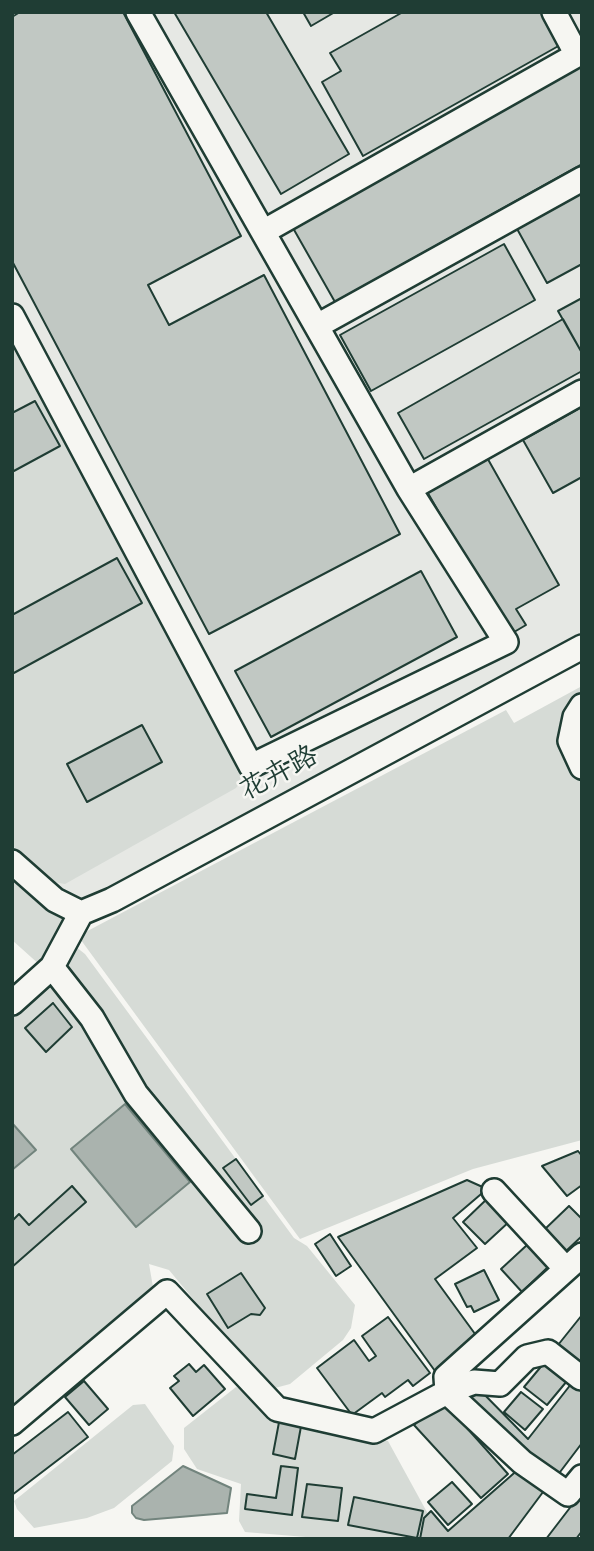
<!DOCTYPE html>
<meta charset="utf-8">
<style>
body{margin:0}
#map{position:relative;width:594px;height:1551px;overflow:hidden;background:#f6f6f2;font-family:"Indie Flower",sans-serif}
canvas{display:block}
.frame{position:absolute;inset:0;border:14px solid #1f3d34;pointer-events:none}
</style>
<div id="map">
<canvas width="594" height="1551"></canvas>
<div class="frame"></div>
</div>
<script>
const ctx = document.querySelector('canvas').getContext('2d');
ctx.lineJoin = 'round';
function fill(path, color) { ctx.fillStyle = color; ctx.fill(path, 'evenodd'); }
const shape = rows => new Path2D(rows.map(r => 'M' + r).join(''));
function trace(path, color, width, dash) { ctx.strokeStyle = color; ctx.lineWidth = width; ctx.lineCap = dash ? 'butt' : 'round'; ctx.setLineDash(dash || []); ctx.stroke(path); }
function drawText(font, color, halo, rows, align = 'center') {
  ctx.font = font + ' "Indie Flower","LXGW WenKai TC",sans-serif'; ctx.lineWidth = 5; ctx.setLineDash([]); ctx.textBaseline = 'middle'; ctx.strokeStyle = halo; ctx.fillStyle = color; for (const [text, x, y, turn = 0] of rows) {
    ctx.save(); ctx.translate(x, y); ctx.rotate((+turn || 0) * Math.PI / 180); ctx.textAlign = isNaN(turn) ? turn : align; if (halo) ctx.strokeText(text, 0, 0); ctx.fillText(text, 0, 0); ctx.restore();
  }
}
fill(shape([
 [12,12,582,12,582,647,81,913,31,878,12,843]
]), '#e6e8e4');
fill(shape([
 [12,316,251,766,236,788,65,884,31,878,12,843],
 [582,686,582,1140,473,1169,300,1239,78,936,506,710,514,723],
 [12,878,70,917,64,946,76,947,85,954,294,1238,307,1246,355,1305,351,1328,343,1340,290,1384,275,1388,238,1353,169,1270,149,1264,153,1287,12,1413,12,992,41,966,12,940],
 [236,1387,246,1391,270,1416,388,1441,428,1514,424,1518,420,1539,330,1539,245,1532,239,1521,241,1484,197,1469,184,1449,184,1428],
 [145,1404,174,1446,172,1461,114,1508,87,1518,34,1528,17,1509,14,1501,133,1405]
]), '#d6dbd6');
const water = shape([
 [125,1104,190,1182,136,1227,71,1149,125,1104],
 [12,1123,36,1150,12,1170,12,1123],
 [183,1466,231,1488,227,1513,144,1520,136,1518,132,1513,132,1506,183,1466]
]);
fill(water, '#aab3ae');
trace(water, '#72847d', 2);
const building = shape([
 [20,12,123,12,241,236,148,285,169,325,264,275,400,534,209,634,12,261,12,17,20,12],
 [174,12,266,12,349,154,281,194,174,12],
 [303,12,335,12,311,26,303,12],
 [403,12,544,12,562,44,363,156,322,82,341,71,330,53,403,12],
 [582,66,582,164,335,302,293,228,582,66],
 [582,191,582,264,547,283,516,227,582,191],
 [504,244,535,300,371,391,340,335,504,244],
 [582,298,582,353,558,311,582,298],
 [563,319,582,353,582,371,424,459,398,413,563,319],
 [35,401,60,446,12,472,12,413,35,401],
 [582,407,582,477,553,493,523,440,582,407],
 [485,454,559,585,516,609,526,625,509,635,425,488,485,454],
 [117,558,142,603,12,674,12,615,117,558],
 [421,571,457,637,271,737,235,671,421,571],
 [142,725,162,762,87,802,67,764,142,725],
 [53,1003,72,1027,46,1052,25,1028,53,1003],
 [578,1151,582,1156,582,1185,567,1196,542,1166,578,1151],
 [236,1159,263,1196,251,1205,223,1168,236,1159],
 [467,1180,487,1189,453,1218,477,1248,435,1279,478,1338,435,1371,338,1237,467,1180],
 [72,1186,86,1202,12,1267,12,1221,19,1214,29,1225,72,1186],
 [489,1197,511,1220,485,1244,463,1222,489,1197],
 [569,1206,582,1219,582,1236,565,1252,544,1230,569,1206],
 [330,1234,351,1266,336,1276,315,1244,330,1234],
 [527,1245,548,1267,522,1292,501,1269,527,1245],
 [484,1270,499,1300,474,1312,471,1306,467,1307,455,1284,484,1270],
 [241,1273,265,1308,260,1315,251,1314,228,1328,207,1294,241,1273],
 [582,1315,582,1372,554,1350,582,1315],
 [388,1317,430,1373,413,1386,408,1380,385,1397,382,1393,352,1415,317,1368,354,1340,369,1361,376,1356,362,1336,388,1317],
 [549,1357,572,1375,547,1405,524,1387,549,1357],
 [189,1364,196,1372,204,1365,225,1389,193,1416,170,1388,179,1381,174,1376,189,1364],
 [575,1379,582,1384,582,1443,554,1480,466,1403,477,1387,528,1439,575,1379],
 [84,1381,108,1409,89,1425,65,1397,84,1381],
 [521,1392,543,1409,525,1430,504,1412,521,1392],
 [442,1400,508,1474,481,1498,414,1425,442,1400],
 [68,1412,88,1437,12,1495,12,1455,68,1412],
 [280,1417,302,1421,295,1459,273,1454,280,1417],
 [281,1466,298,1468,292,1515,245,1509,247,1494,276,1498,281,1466],
 [521,1467,546,1488,508,1539,420,1539,424,1518,431,1511,448,1531,521,1467],
 [452,1482,472,1504,448,1525,428,1502,452,1482],
 [307,1484,342,1488,338,1521,302,1517,307,1484],
 [582,1492,582,1531,576,1539,546,1539,582,1492],
 [354,1497,423,1511,417,1538,348,1525,354,1497]
]);
fill(building, '#c1c8c3');
trace(building, '#1f3d34', 2);
const minor = shape([
 [138,12,409,489,582,392],
 [554,12,577,55],
 [263,232,582,52],
 [12,316,251,766,506,642,409,489],
 [317,326,582,179],
 [582,706,575,717,570,741,582,767],
 [12,862,55,900,81,913,112,900,582,647],
 [81,913,52,967,92,1018,136,1094,249,1231],
 [12,1003,52,967],
 [494,1191,566,1269],
 [581,1378,548,1352,527,1357,500,1384,474,1382,447,1392,446,1377,582,1255],
 [12,1423,167,1292,277,1409,374,1431,447,1392,522,1462,568,1494,582,1477]
]);
trace(minor, '#1f3d34', 28);
trace(minor, '#f6f6f2', 23);
drawText('28px', '#1f3d34', '#f6f6f2', [
 ["花卉路",280,776,-28]
]);
</script>
